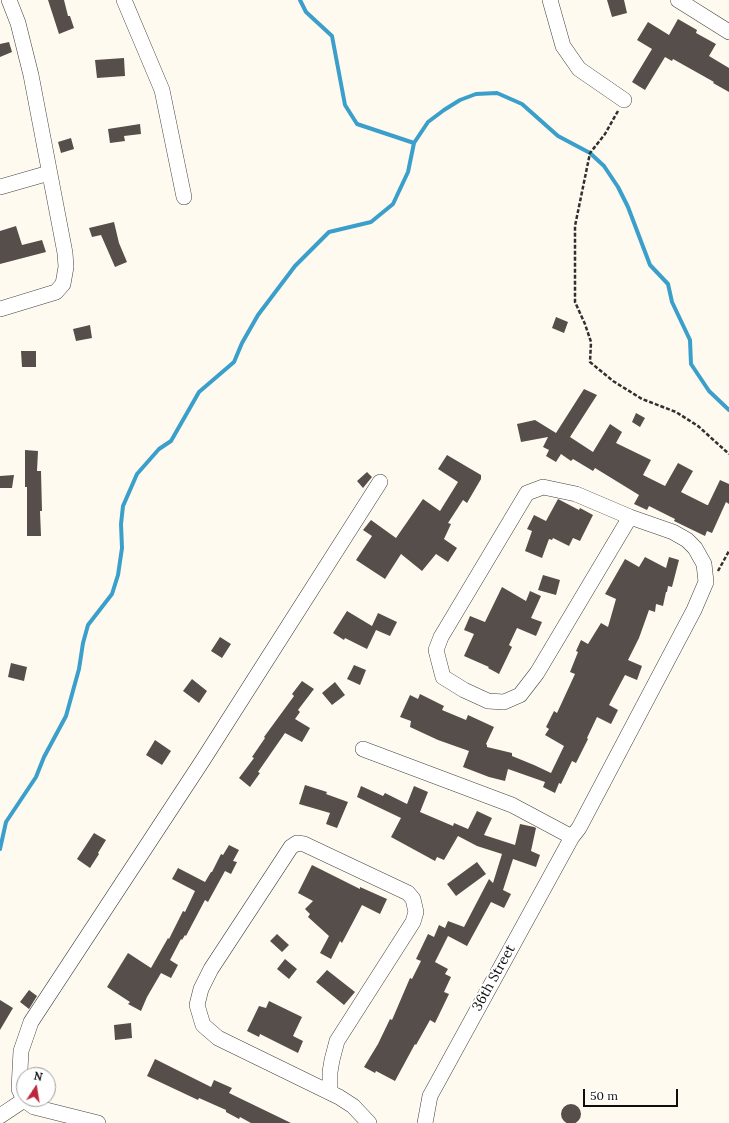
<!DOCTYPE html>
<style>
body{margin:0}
#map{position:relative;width:729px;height:1123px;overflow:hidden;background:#fffaef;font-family:Lora,serif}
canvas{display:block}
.north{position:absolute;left:16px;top:1067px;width:40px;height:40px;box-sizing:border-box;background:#fff;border:1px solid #9f9f9f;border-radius:50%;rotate:12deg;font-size:11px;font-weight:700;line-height:16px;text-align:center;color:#0e0e0e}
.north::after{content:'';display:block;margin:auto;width:14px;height:18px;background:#bd273b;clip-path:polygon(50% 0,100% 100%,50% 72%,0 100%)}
.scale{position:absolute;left:583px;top:1089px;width:95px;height:18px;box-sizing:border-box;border:2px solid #0e0e0e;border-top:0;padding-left:5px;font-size:12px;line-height:14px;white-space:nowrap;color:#0e0e0e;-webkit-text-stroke:3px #fff;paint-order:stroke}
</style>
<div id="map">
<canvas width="729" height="1123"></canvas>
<div class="north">N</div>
<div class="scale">50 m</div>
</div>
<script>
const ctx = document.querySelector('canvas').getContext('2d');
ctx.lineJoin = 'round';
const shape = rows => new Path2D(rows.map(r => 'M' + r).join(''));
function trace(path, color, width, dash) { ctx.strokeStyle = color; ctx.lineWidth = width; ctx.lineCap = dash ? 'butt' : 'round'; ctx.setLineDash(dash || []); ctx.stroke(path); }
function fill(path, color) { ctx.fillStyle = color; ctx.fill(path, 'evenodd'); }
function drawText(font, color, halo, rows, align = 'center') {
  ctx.font = font + ' Lora,serif'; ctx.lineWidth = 4; ctx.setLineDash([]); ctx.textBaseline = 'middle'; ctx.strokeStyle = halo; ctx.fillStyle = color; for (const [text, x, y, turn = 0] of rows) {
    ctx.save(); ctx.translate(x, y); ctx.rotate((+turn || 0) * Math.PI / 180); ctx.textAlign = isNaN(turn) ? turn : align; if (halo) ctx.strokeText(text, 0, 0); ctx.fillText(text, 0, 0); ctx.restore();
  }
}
trace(shape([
 [300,0,306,12,332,36,345,105,357,124,414,143],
 [0,849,6,822,36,777,44,757,66,716,79,669,83,643,88,625,112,594,118,575,122,548,121,524,123,506,137,474,159,449,171,441,199,392,234,362,242,343,258,315,295,266,329,232,371,222,393,204,408,172,414,143,428,122,444,110,460,100,476,94,497,93,522,104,558,136,590,153,604,166,618,187,628,207,650,265,668,284,672,302,690,340,691,364,709,391,729,410]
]), '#3b9fcc', 4);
fill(shape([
 [48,0,64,0,68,16,70,16,74,28,59,34],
 [607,0,624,0,627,13,612,17],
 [678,19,697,30,696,33,716,44,709,56,729,68,729,92,713,83,714,82,673,59,672,61,665,57,645,90,632,82,652,49,637,40,648,22,669,35],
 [9,42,12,52,0,57,0,44],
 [124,58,125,76,97,78,95,60],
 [140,124,141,134,124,136,125,141,110,143,108,129],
 [71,138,74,149,61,153,58,142],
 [114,222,119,243,127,262,115,267,101,235,92,237,89,228],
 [16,226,22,245,42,240,46,252,0,264,0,231],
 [556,317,568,322,564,333,552,328],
 [90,325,92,338,76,341,73,329],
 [21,351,36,351,36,367,22,367],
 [584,389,597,395,570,437,593,452,610,424,622,432,616,443,651,460,643,475,665,486,678,463,693,471,681,492,707,505,708,505,720,480,729,484,729,504,726,502,712,533,707,531,705,536,674,521,675,519,649,506,647,510,634,504,639,495,595,468,593,471,573,459,571,461,561,454,556,462,546,456,549,450,543,447,548,437,521,442,517,424,535,420,556,433],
 [636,413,645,418,640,427,632,422],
 [25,450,38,451,37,471,41,471,42,511,40,511,41,536,27,536,27,487,25,487],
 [447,455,481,475,481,479,467,503,463,500,448,523,451,524,444,539,457,548,448,562,436,554,422,571,401,554,385,579,356,560,372,536,363,530,371,520,396,538,423,499,440,511,458,482,438,469],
 [367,472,372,477,363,488,357,481],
 [14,475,12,488,0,488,0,476],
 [558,499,579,510,580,508,593,515,580,541,573,538,569,546,553,538,552,540,549,539,542,558,525,551,532,531,527,529,534,515,546,521],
 [645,557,666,568,669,557,679,560,672,587,668,586,667,592,666,592,663,606,656,604,655,612,649,610,639,638,628,660,642,666,637,680,625,675,609,705,618,710,611,724,597,717,587,738,588,739,576,763,572,761,561,784,559,783,555,793,543,787,545,782,508,769,505,781,489,777,463,767,469,751,438,740,410,727,411,721,400,717,410,695,418,699,420,694,444,706,442,710,466,720,468,715,494,727,486,744,487,745,487,747,512,753,512,756,534,765,551,773,564,746,545,735,549,729,546,727,554,711,557,713,575,674,570,672,578,652,576,651,581,640,588,644,601,623,608,627,616,599,605,594,625,559,639,567],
 [543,575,560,580,556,595,538,590],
 [502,587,526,601,530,591,541,596,531,618,542,622,536,636,517,628,509,645,512,647,499,674,488,668,489,667,464,656,474,634,464,630,470,616,485,622],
 [347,611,372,626,378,613,397,622,390,636,376,630,367,649,345,638,344,640,333,633],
 [220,637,231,644,222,658,211,651],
 [11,663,27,667,24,681,8,677],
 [354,665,366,670,360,685,347,679],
 [192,679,207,691,199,703,183,691],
 [302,681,314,689,298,710,300,712,295,719,310,728,302,742,285,733,258,772,260,773,250,787,239,778,254,758,252,757,265,738,264,737,294,696,292,694],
 [335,682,345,695,332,705,322,693],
 [155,740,171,751,162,765,146,755],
 [305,785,327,792,326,794,348,802,337,828,326,824,330,813,299,804],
 [361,786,383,796,385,793,407,804,414,786,428,792,420,812,453,826,454,823,468,829,477,811,492,818,484,835,515,845,520,824,534,827,536,828,531,851,540,855,536,867,513,859,503,890,511,894,504,908,491,902,467,946,448,936,435,962,448,969,445,974,451,977,444,992,449,994,435,1023,430,1020,416,1045,415,1044,395,1081,376,1071,375,1073,364,1067,378,1044,390,1019,392,1020,410,978,412,979,421,961,416,959,428,934,434,937,439,925,445,928,448,921,464,927,489,879,493,883,502,854,477,846,458,836,444,860,437,857,435,861,391,837,401,818,357,797],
 [94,833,106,840,98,853,99,854,90,868,77,859],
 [229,845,239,850,233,861,237,862,231,874,225,871,208,902,205,900,186,936,185,935,182,940,181,939,170,960,178,965,171,978,161,973,147,997,141,1011,128,1004,130,1002,107,987,128,953,151,968,168,938,169,939,183,911,185,912,195,891,172,879,178,868,205,882,211,872,212,872,221,854,223,855],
 [477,862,486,874,456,896,447,884],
 [312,865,360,889,360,887,387,899,380,914,362,905,342,943,340,941,331,959,320,953,329,936,308,917,310,914,305,909,313,901,298,893],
 [277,934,289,945,282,952,270,941],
 [285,959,297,969,289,979,277,969],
 [327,970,355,992,344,1005,316,982],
 [29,990,37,996,29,1009,20,1002],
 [0,1000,13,1008,0,1030],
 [269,1001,302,1017,293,1036,303,1041,298,1053,260,1034,259,1037,247,1031,259,1006,266,1008],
 [131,1023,132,1038,115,1040,114,1025],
 [155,1059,211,1087,214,1080,232,1088,229,1093,291,1123,251,1123,240,1117,239,1119,226,1112,226,1110,199,1098,198,1100,147,1076],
 '561 1114a10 10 0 1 1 20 0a10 10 0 1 1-20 0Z'
]), '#564e4a');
const street = shape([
 [124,0,162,90,184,197],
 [550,0,563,46,579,69,624,100],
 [678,0,729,32],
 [0,187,49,173],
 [0,309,56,292,63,284,66,267,65,253,31,75,18,23,9,0],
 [363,749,512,805,572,837],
 [330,1092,330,1072,332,1060,337,1041,413,922,416,912,413,899,408,893,304,844,297,843,291,847,211,969,201,989,197,1005,203,1025,218,1038,339,1097,353,1106,369,1123],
 [0,1116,24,1100],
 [98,1123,34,1107,24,1100,19,1089,21,1051,31,1022,203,760,380,482],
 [425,1123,430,1096,441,1076,572,837,579,828,694,610,706,582,704,564,695,548,687,540,673,532,630,517,576,494,543,487,527,493,441,637,436,650,443,677,464,690,488,701,504,702,520,695,537,673,630,517]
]);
trace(street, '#414141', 16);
trace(shape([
 [618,111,605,134,590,153,575,226,575,302,585,324,591,342,590,362,613,381,642,399,676,412,698,426,729,454],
 [718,571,729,551]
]), '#303030', 2.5, [4, 2]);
trace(street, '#fff', 15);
drawText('14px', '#0e0e0e', '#fff', [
 ["36th Street",494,978,-61]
]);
</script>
